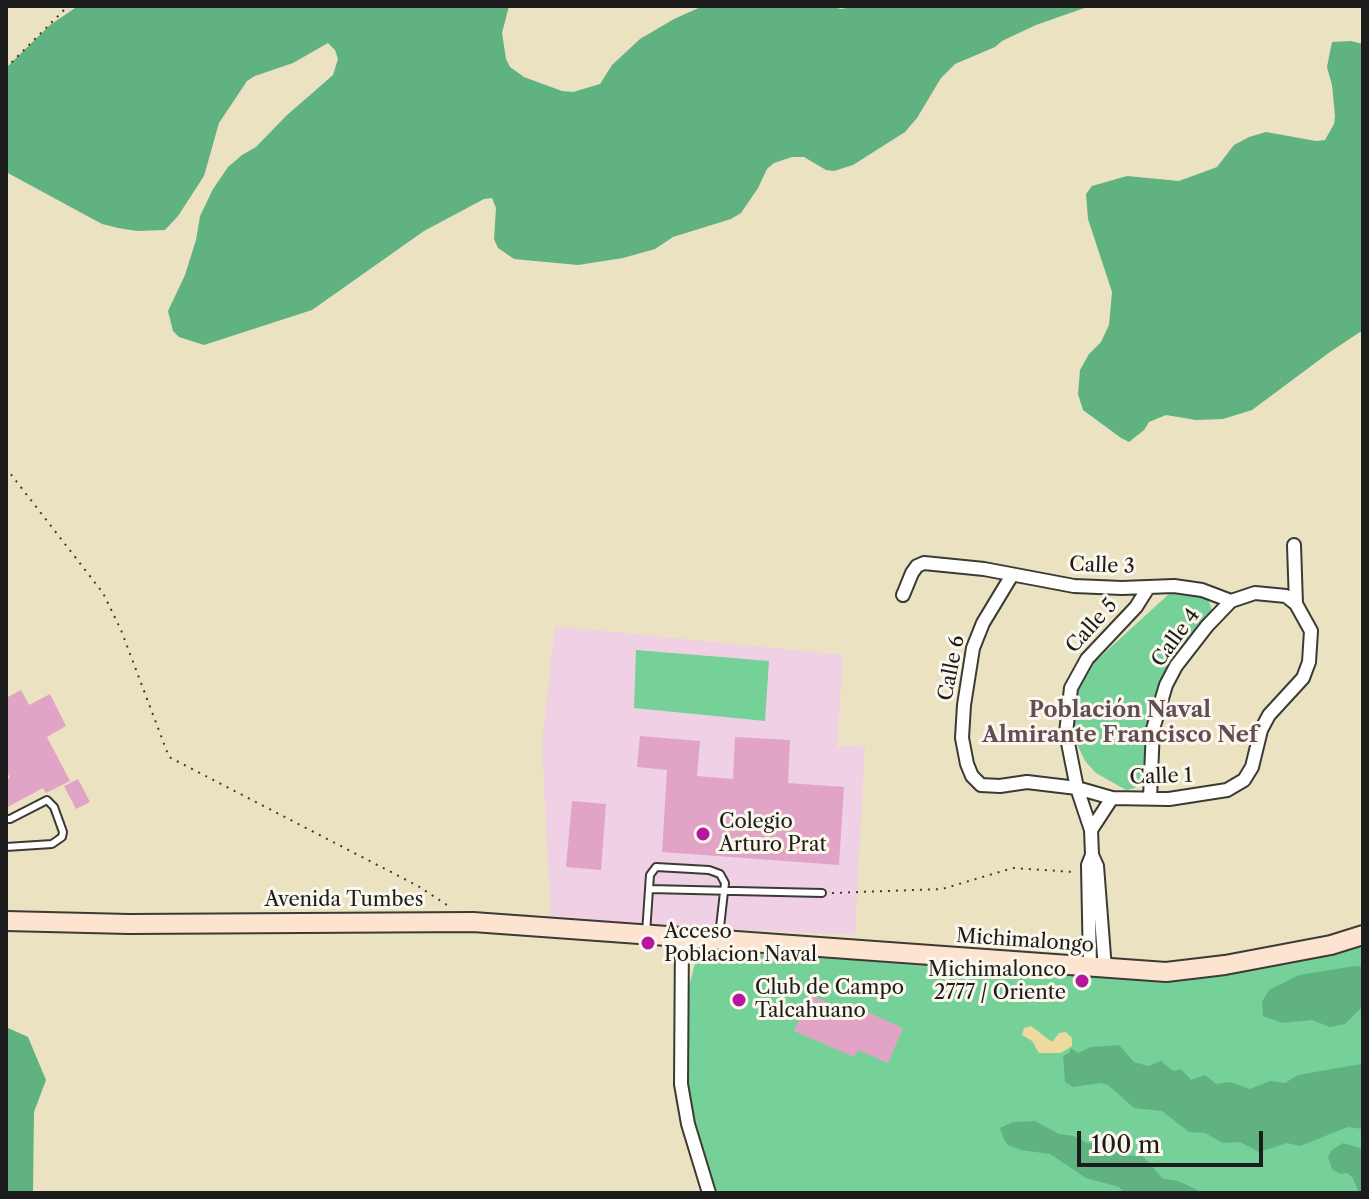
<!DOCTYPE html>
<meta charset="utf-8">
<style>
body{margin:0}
#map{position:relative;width:1369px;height:1199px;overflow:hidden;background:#eae2c0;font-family:"Libre Caslon Text",serif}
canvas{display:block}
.frame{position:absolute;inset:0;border:8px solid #1c1c1c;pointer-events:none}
.scale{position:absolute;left:1077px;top:1131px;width:186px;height:36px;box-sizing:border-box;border:4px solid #1c1c1c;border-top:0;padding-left:10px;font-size:24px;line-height:28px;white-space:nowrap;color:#1c1c1c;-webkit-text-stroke:6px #fbf7ec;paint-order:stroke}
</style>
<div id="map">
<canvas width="1369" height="1199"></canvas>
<div class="frame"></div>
<div class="scale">100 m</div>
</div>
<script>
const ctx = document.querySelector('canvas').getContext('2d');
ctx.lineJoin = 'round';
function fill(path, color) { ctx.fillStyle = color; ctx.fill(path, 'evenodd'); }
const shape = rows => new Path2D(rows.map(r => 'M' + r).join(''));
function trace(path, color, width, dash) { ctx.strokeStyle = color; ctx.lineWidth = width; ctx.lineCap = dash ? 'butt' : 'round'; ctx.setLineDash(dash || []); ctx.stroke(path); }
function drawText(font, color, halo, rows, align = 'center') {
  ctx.font = font + ' "Libre Caslon Text",serif'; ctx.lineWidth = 6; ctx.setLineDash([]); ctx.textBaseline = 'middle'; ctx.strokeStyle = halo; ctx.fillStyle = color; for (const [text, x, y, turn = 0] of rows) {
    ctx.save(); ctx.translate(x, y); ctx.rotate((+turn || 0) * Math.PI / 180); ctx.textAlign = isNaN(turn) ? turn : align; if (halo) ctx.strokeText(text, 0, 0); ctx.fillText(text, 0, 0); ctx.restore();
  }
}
fill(shape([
 [555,626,843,655,837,747,865,745,855,935,551,921,542,742]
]), '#f0d0e4');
fill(shape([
 [1178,591,1208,599,1213,613,1192,635,1168,671,1147,739,1145,775,1135,788,1126,790,1096,773,1085,761,1075,740,1071,713,1075,693,1088,668,1170,593],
 [636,650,769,661,765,721,634,708],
 [1363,935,1363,1193,710,1193,681,1084,682,1015,698,951,871,952,1166,972]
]), '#76d198');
fill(shape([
 [78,6,509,6,502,33,506,59,510,67,524,77,562,91,573,92,600,84,612,65,640,39,674,19,703,6,828,6,841,9,859,6,1090,6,1036,25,1002,41,995,47,955,64,941,78,917,118,905,132,853,165,834,171,826,170,804,157,792,157,774,163,767,169,758,188,741,213,731,219,673,237,655,249,623,258,578,265,514,259,498,248,494,239,496,208,492,198,484,199,424,231,312,310,204,345,179,337,173,331,168,311,185,275,196,240,200,216,213,189,228,167,242,155,256,147,286,116,333,75,338,59,335,50,328,43,293,63,255,76,247,81,219,123,204,176,178,216,165,230,137,231,118,228,102,224,6,172,6,68,50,25],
 [1351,41,1363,44,1363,330,1330,352,1252,410,1223,419,1196,420,1166,415,1149,422,1144,430,1129,442,1121,438,1083,410,1078,394,1080,370,1089,354,1101,342,1109,325,1112,292,1088,219,1086,194,1092,186,1127,176,1179,181,1217,167,1234,145,1249,137,1266,132,1316,141,1325,140,1334,124,1335,116,1332,85,1327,67,1332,42],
 [1355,966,1363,967,1363,1006,1345,1024,1330,1027,1312,1020,1282,1023,1263,1016,1262,1002,1269,990,1299,975],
 [6,1027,28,1037,46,1080,34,1112,33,1193,6,1193],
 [1119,1045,1134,1062,1148,1066,1161,1061,1173,1071,1181,1069,1191,1080,1205,1075,1216,1084,1230,1082,1250,1089,1270,1081,1285,1083,1298,1075,1361,1064,1363,1060,1363,1129,1348,1127,1300,1146,1287,1143,1259,1152,1240,1142,1223,1143,1205,1133,1189,1132,1162,1111,1134,1108,1108,1085,1101,1083,1073,1087,1065,1082,1063,1056,1069,1053,1071,1048,1078,1053,1091,1047],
 [1035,1121,1059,1134,1074,1136,1087,1143,1109,1144,1128,1156,1142,1155,1163,1179,1178,1181,1204,1193,1124,1193,1119,1187,1086,1178,1050,1154,1021,1150,1008,1145,1004,1140,1000,1128,1013,1122],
 [1343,1143,1363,1149,1363,1193,1358,1191,1353,1178,1347,1173,1340,1174,1332,1169,1328,1157,1332,1150]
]), '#60b380');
fill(shape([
 [1031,1026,1052,1042,1059,1033,1066,1032,1072,1038,1072,1046,1061,1053,1039,1053,1032,1041,1022,1035,1024,1028]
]), '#eeda9e');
fill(shape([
 [21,690,29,705,50,694,66,726,47,737,70,781,46,793,43,788,6,808,6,780,10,778,6,770,6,698],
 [640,736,700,741,697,776,733,779,735,737,790,740,788,783,844,787,839,865,662,852,667,770,637,767],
 [78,779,90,802,76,809,64,786],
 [572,801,606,804,601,870,566,867],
 [810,995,849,1012,852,1005,903,1028,888,1063,858,1050,854,1057,794,1031]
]), '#e2a4c6');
const lane = shape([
 [6,819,10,819,47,800,54,807,63,832,62,837,52,844,6,847],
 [649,889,822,893],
 [646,933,650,875,656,867,709,870,720,874,725,883,719,936]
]);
const street = shape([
 [1294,545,1296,604],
 [1012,575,983,623,973,648,964,705,962,738,967,764,972,776,981,785,1000,786,1027,782,1077,788,1091,830,1092,855,1097,866,1105,969],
 [903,595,912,573,917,566,924,563,984,569,1074,586,1122,588,1174,586,1202,590,1231,601,1255,593,1286,596,1296,604,1311,631,1309,662,1303,678,1269,715,1261,730,1252,767,1244,780,1227,790,1169,799,1112,798,1077,788,1066,733,1071,688,1087,659,1136,607,1148,588],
 [1150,798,1153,729,1166,685,1176,666,1207,626,1231,601],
 [1091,830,1112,798],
 [682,936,681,1084,688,1124,709,1193],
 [1090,968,1088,865,1092,855]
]);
const secondary = shape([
 [6,921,129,924,473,922,1166,972,1225,965,1331,945,1363,935]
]);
trace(lane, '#3b3a35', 10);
trace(street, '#3b3a35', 16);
trace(secondary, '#3b3a35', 22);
trace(shape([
 [6,68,68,6],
 [6,468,103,593,121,630,169,757,418,886,447,905],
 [832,893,942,889,1013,868,1074,872]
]), '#3b3a35', 2, [2, 6]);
trace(lane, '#fff', 6);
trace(street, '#fff', 12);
trace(secondary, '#fde4d1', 18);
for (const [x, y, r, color] of [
 [703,834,8,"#b5179e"],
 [648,943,8,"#b5179e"],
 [1082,981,8,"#b5179e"],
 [739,1000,8,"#b5179e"]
]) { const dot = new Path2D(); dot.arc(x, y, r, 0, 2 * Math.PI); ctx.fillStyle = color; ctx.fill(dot); trace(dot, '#fbf7ec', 3); }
drawText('20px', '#1c1c1c', '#fbf7ec', [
 ["Calle 3",1102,566,2],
 ["Calle 5",1092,626,-48],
 ["Calle 4",1176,638,-54],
 ["Calle 6",952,668,-79],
 ["Calle 1",1161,777,-2],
 ["Avenida Tumbes",344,900],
 ["Michimalongo",1025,941,4]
]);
drawText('20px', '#1c1c1c', '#fbf7ec', [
 ["Colegio",719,822],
 ["Arturo Prat",719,845],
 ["Acceso",664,932],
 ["Poblacion Naval",664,955],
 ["Michimalonco",1066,970,"right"],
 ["2777 / Oriente",1066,993,"right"],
 ["Club de Campo",755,988],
 ["Talcahuano",755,1011]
], 'left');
drawText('bold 22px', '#614c58', '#fbf7ec', [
 ["Población Naval",1120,711],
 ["Almirante Francisco Nef",1120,736]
]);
</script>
